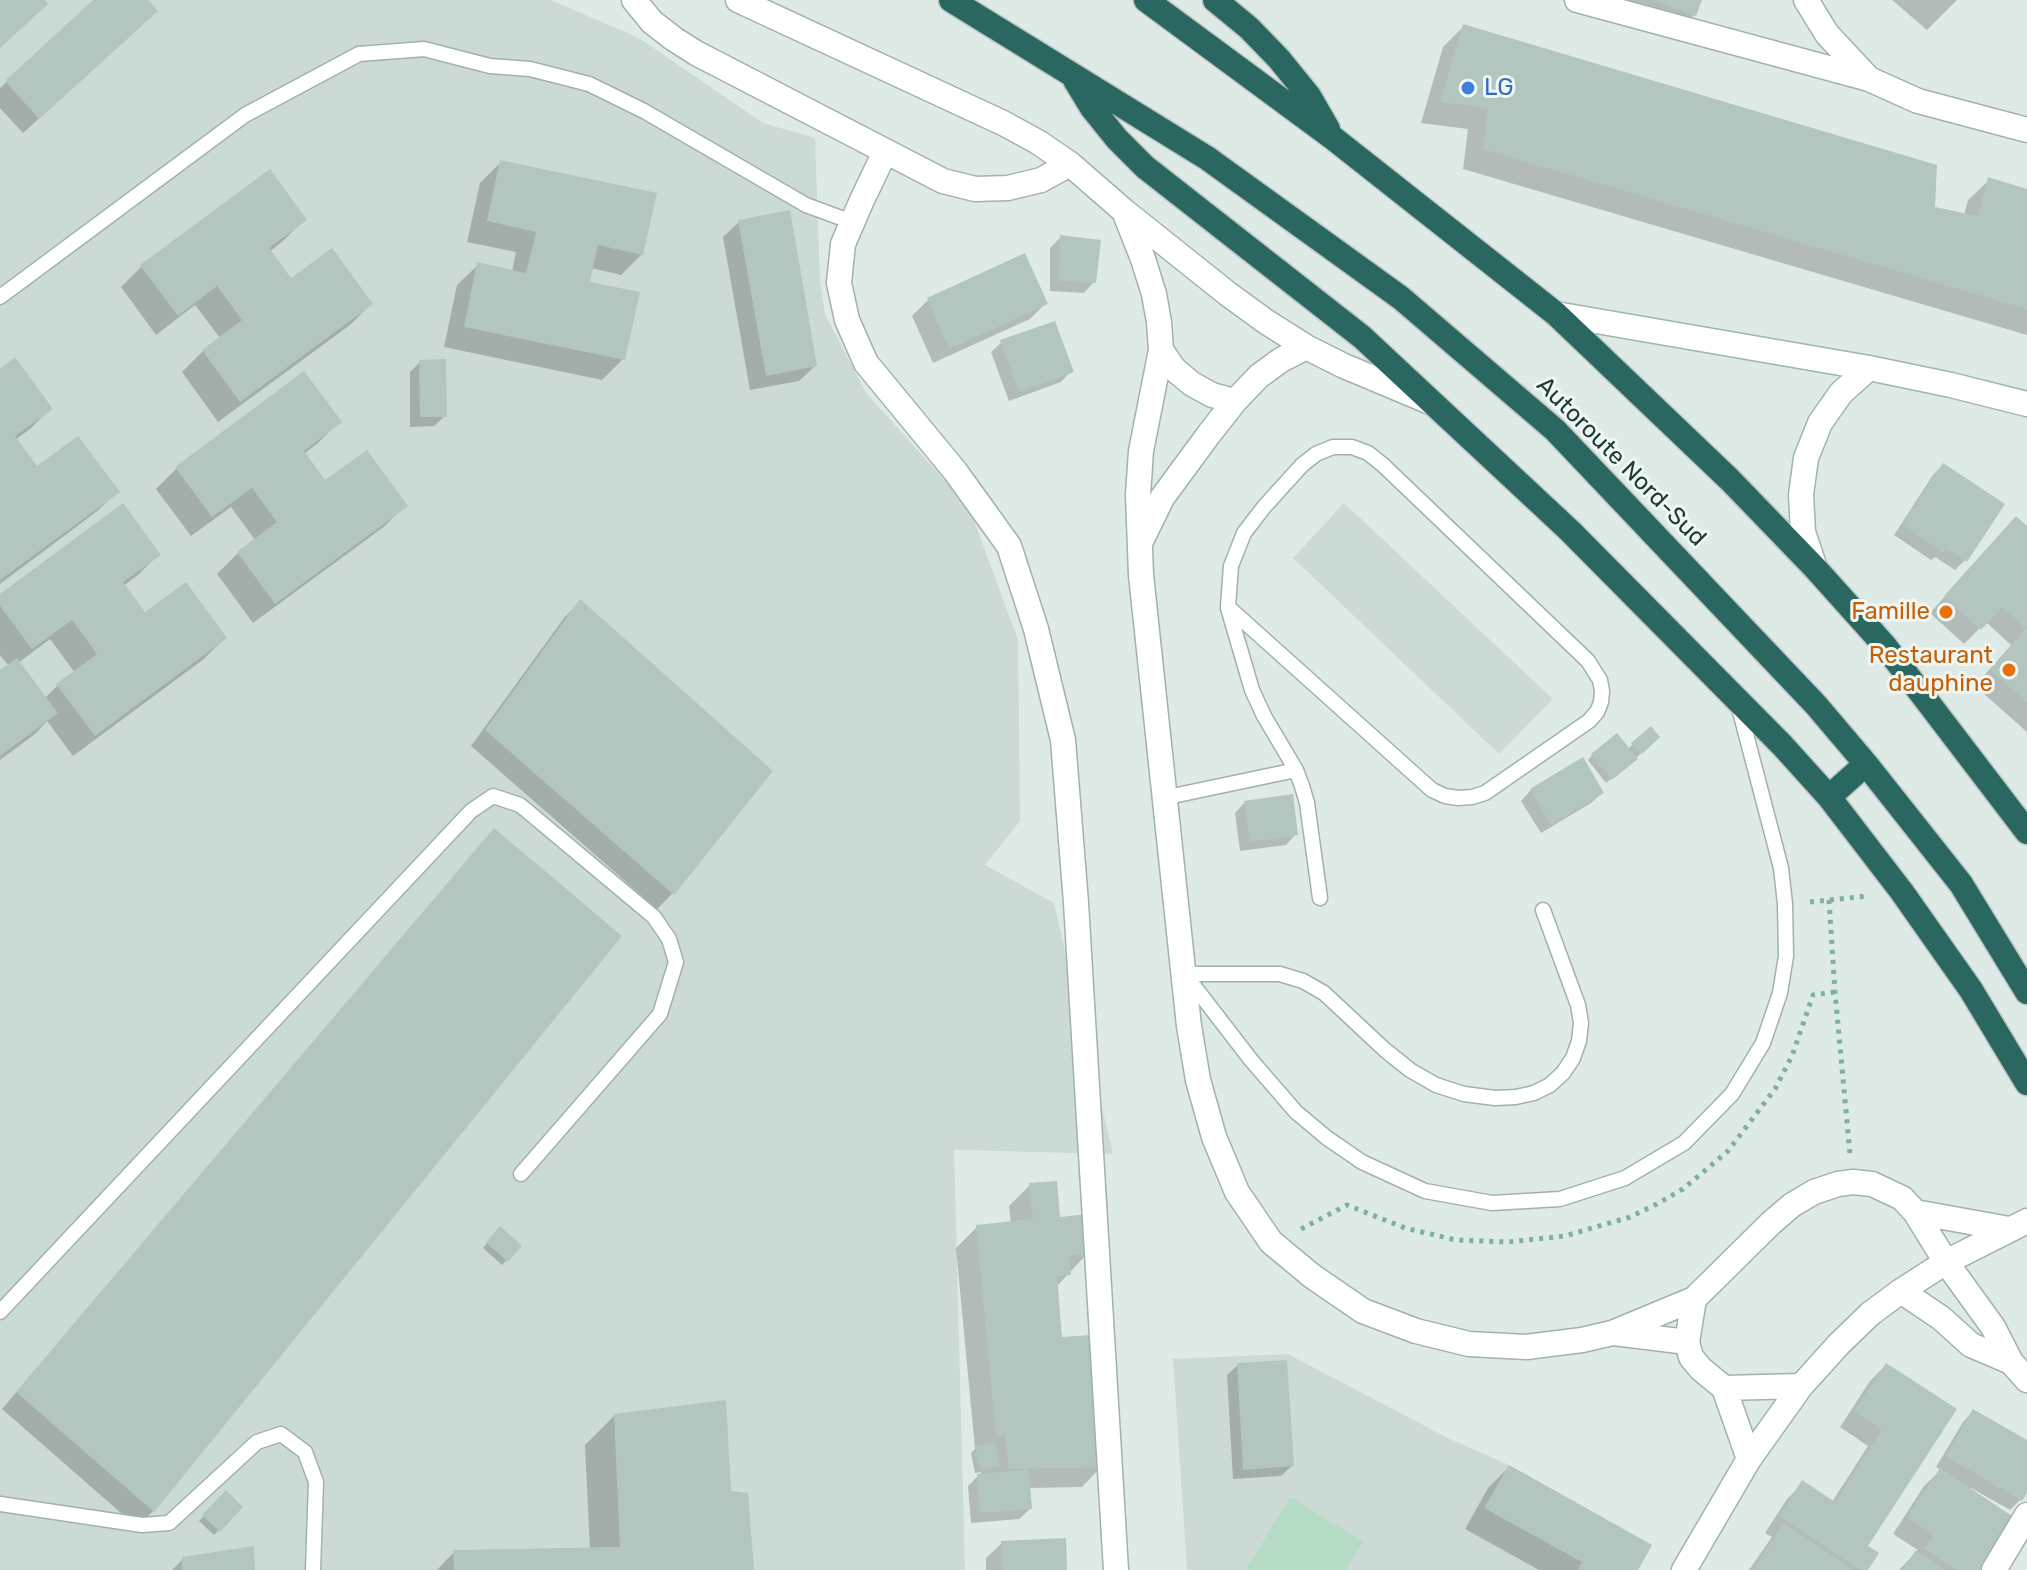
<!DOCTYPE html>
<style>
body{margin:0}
canvas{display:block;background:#deeae6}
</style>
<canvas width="2027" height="1570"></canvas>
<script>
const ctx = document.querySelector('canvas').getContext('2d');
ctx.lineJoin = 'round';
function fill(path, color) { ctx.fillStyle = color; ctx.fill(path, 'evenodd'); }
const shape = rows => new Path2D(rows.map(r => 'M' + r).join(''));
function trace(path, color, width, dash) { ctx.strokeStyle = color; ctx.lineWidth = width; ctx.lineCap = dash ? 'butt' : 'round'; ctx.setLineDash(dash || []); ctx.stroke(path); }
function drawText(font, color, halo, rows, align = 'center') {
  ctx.font = font + ' Rubik,sans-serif'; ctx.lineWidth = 6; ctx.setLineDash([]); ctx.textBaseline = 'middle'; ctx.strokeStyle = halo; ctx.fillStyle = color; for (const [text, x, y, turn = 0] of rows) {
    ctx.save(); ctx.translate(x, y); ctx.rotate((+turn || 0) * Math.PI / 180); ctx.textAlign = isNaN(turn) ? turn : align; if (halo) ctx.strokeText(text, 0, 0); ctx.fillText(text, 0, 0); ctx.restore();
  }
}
fill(shape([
 [0,0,551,0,639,38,763,123,815,138,820,282,825,314,866,393,969,507,1018,640,1020,821,985,865,1054,903,1113,1154,954,1150,965,1570,0,1570],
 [1344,503,1553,699,1499,754,1293,558],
 [1288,1354,1448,1438,1509,1465,1652,1545,1638,1570,1187,1570,1173,1359]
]), '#ccdad5');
fill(shape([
 [1290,1497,1363,1542,1346,1570,1246,1570]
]), '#b6dcc5');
fill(shape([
 [96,0,145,0,140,27,23,133,0,108,0,88],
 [1577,0,1700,0,1694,15,1673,36],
 [1892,0,1957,0,1927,30],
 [1464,26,1933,209,1964,215,1968,200,1989,180,2027,191,2027,335,1463,169,1468,129,1421,123,1443,47],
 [501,162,642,254,621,275,591,268,587,283,623,359,602,380,444,347,457,285,478,265,512,272,516,252,467,242,480,183],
 [304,220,283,241,269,252,291,281,371,304,350,325,218,422,182,372,203,351,220,338,195,305,156,335,121,287,142,266],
 [739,222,815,366,799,381,750,390,723,237],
 [1060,238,1094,282,1084,293,1050,291,1050,248],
 [1024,256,1046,303,1030,319,933,363,912,316,928,300],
 [1002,342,1071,371,1061,382,1009,401,991,352],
 [420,362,445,416,434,426,410,427,410,372],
 [0,371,51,408,30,429,15,440,37,469,117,492,96,512,0,584],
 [339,422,318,443,304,454,325,483,405,505,385,526,253,623,217,574,238,553,255,540,231,507,191,536,156,489,177,468],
 [1943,465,1965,560,1955,570,1935,557,1931,560,1894,535,1933,475],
 [2027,529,2027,732,1975,686,2011,645,1986,622,1964,644,1930,613,2001,535],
 [159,554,138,575,123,586,144,615,225,638,204,659,73,756,47,721,35,734,0,760,0,673,9,666,0,655,0,597],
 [50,639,75,673,57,686,45,698,18,663],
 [580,602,770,771,672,894,657,909,471,746,564,618],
 [1658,737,1631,763,1606,783,1588,760,1592,755,1628,749,1633,744],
 [1531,790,1602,793,1591,803,1541,833,1521,801],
 [1245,802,1296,834,1286,845,1240,851,1235,813],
 [479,847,153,1511,137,1527,2,1409],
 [1030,1185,1088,1253,1056,1287,1060,1340,1102,1466,1082,1487,1028,1488,1030,1509,1019,1519,971,1523,968,1486,982,1472,975,1473,971,1453,975,1449,956,1248,977,1227,1011,1224,1009,1206],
 [500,1229,520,1246,502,1265,483,1248],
 [1238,1365,1292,1466,1281,1476,1233,1479,1227,1375],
 [1886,1365,1955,1410,1865,1546,1866,1570,1749,1570,1772,1537,1765,1533,1787,1499,1803,1483,1832,1502,1868,1446,1840,1427,1870,1381],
 [1973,1411,2027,1443,2027,1489,2020,1500,2010,1510,1971,1488,1970,1491,1978,1570,1899,1570,1918,1550,1893,1534,1924,1486,1941,1470,1936,1467,1963,1422],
 [615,1415,729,1493,752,1570,437,1570,454,1552,590,1550,585,1445],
 [1509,1467,1636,1570,1539,1570,1465,1529,1488,1488],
 [226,1493,241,1507,214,1535,199,1521],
 [1002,1543,1065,1570,986,1570,986,1558],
 [183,1559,253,1570,172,1570]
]), '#0003');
fill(shape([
 [0,0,45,0,48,4,0,48],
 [93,0,148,0,158,11,39,119,5,81],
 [1653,0,1702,0,1696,16],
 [1463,24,1937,165,1935,207,1978,216,1988,177,2027,189,2027,309,1483,149,1488,108,1440,102],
 [500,160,657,193,643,255,598,245,590,282,640,292,625,360,464,327,477,262,526,273,536,232,487,221],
 [270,169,307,220,269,248,291,278,332,248,373,304,240,402,202,350,242,320,217,286,178,316,140,265],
 [790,210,817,366,766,376,738,220],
 [1060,235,1101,240,1096,283,1059,281],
 [1025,253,1048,304,949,349,927,298],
 [1055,321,1074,372,1019,392,1000,340],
 [15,357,53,409,15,436,37,466,78,436,120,492,0,580,0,369],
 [446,359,447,417,420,417,419,360],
 [304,371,342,422,304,451,325,480,367,450,408,506,275,604,237,552,277,522,252,488,212,517,175,467],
 [1943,463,2005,504,1967,562,1946,548,1943,552,1902,524],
 [123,503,161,555,123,582,145,612,186,582,227,638,95,736,56,684,97,654,72,620,32,649,0,606,0,594],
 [2016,516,2027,526,2027,625,2024,628,2002,607,1981,630,1944,596],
 [580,599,773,771,674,895,485,730],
 [2027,627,2027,702,1990,670],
 [17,658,58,713,0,756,0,670],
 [1651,726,1660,737,1642,754,1631,743],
 [1617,733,1638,759,1612,780,1591,754],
 [1583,757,1604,793,1551,825,1530,789],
 [1293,794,1298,835,1250,842,1244,801],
 [494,828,622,936,154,1512,16,1392],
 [1057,1181,1060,1217,1087,1214,1090,1253,1069,1256,1071,1275,1057,1276,1062,1337,1092,1335,1104,1467,1009,1469,1005,1435,996,1436,976,1225,1033,1219,1029,1183],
 [500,1226,522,1246,508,1262,486,1242],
 [1287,1360,1294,1466,1243,1470,1237,1363],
 [1886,1363,1957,1409,1868,1546,1879,1553,1868,1570,1860,1570,1779,1516,1802,1480,1835,1502,1882,1429,1854,1411],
 [726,1400,731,1491,748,1493,754,1570,454,1570,453,1550,620,1547,614,1414],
 [1973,1409,2027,1440,2027,1493,2022,1501,1945,1456],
 [995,1442,1000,1466,980,1470,975,1446],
 [1509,1465,1652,1545,1638,1570,1578,1570,1582,1562,1484,1508],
 [1940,1468,2015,1518,1980,1570,1956,1570,1924,1549,1934,1535,1907,1517],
 [1029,1470,1032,1509,980,1513,977,1474],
 [226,1490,243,1507,220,1532,202,1515],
 [1783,1523,1851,1568,1850,1570,1753,1570],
 [1066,1538,1067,1570,1002,1570,1001,1541],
 [254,1546,255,1570,182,1570,182,1557],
 [1916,1550,1945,1570,1902,1570]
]), '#b3c5bf');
const lane = shape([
 [0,297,245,115,359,54,424,49,490,66,530,69,589,84,644,111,806,205,852,222],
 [1333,447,1352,447,1368,453,1383,465,1588,661,1600,680,1602,691,1601,702,1597,712,1589,721,1485,793,1472,797,1458,798,1445,796,1432,790,1228,607,1231,566,1244,533,1264,507,1302,465,1316,454,1333,447],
 [1228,608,1252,690,1264,716,1296,770,1302,786,1307,803,1320,898],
 [1163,798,1296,770],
 [1184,974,1280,974,1303,981,1324,993,1385,1050,1410,1070,1436,1085,1464,1094,1495,1098,1516,1097,1534,1093,1550,1085,1563,1073,1573,1058,1579,1041,1581,1023,1578,1005,1543,910],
 [1187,977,1251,1060,1296,1112,1327,1138,1362,1162,1425,1191,1492,1203,1560,1199,1625,1178,1684,1143,1732,1094,1763,1043,1780,993,1786,956,1785,904,1781,868,1738,704],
 [0,1312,471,811,493,796,520,805,654,917,669,939,676,962,660,1014,521,1174],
 [0,1504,142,1525,169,1523,257,1442,281,1434,305,1452,316,1482,313,1570]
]);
const street = shape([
 [634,0,652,22,674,39,696,53,943,181,975,189,1008,188,1041,180,1070,164],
 [738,0,1003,123,1038,142,1070,164,1124,211,1228,294,1265,321,1306,347,1344,366,1430,402],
 [1577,0,1869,79],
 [1806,0,1827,34,1869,79,1918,101,2027,130],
 [885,152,862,200,843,244,839,283,847,320,866,363,955,471,1009,546,1036,629,1063,740,1076,903,1116,1570],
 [1124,211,1143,259,1154,294,1159,322,1161,350,1141,451,1138,495,1141,575,1189,1026,1198,1080,1214,1137,1237,1192,1271,1242,1312,1276,1363,1311,1416,1331,1469,1344,1526,1347,1582,1340,1612,1333,1694,1299],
 [1161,350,1174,369,1192,384,1212,395,1235,401],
 [1142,539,1162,498,1209,434,1235,401,1259,376,1281,360,1306,347],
 [1915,1212,2009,1229],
 [1901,1291,1941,1318,1971,1345,2011,1362],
 [1614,1333,1687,1342],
 [1724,1388,1801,1386],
 [1749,1459,1724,1388,1701,1369,1691,1357,1687,1342,1694,1299,1771,1223,1792,1205,1814,1192,1838,1184,1853,1182,1872,1184,1902,1198,1915,1212,1946,1262,1993,1327,2011,1362,2027,1380],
 [1684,1570,1749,1459,1801,1386,1839,1344,1870,1314,1901,1291,1946,1262,2027,1221],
 [1994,1570,2027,1515]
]);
const secondary = shape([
 [1556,314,1869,368,1951,385,2027,404],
 [1815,568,1803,532,1801,495,1806,458,1820,423,1841,393,1869,368]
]);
const highway = shape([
 [951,0,1207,158,1401,298,1555,430,1816,705,1866,764,1961,884,2027,992],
 [1146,0,1333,138,1556,314,1730,480,1815,568,1885,646,2027,832],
 [1215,0,1249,28,1279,59,1309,96,1328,129],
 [1075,80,1092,108,1117,139,1145,167,1362,337,1570,531,1782,745,1829,797,1902,892,1971,990,2027,1083],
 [1829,797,1866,764]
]);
trace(lane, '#a1b2ae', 17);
trace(street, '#a1b2ae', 27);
trace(secondary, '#9db6b0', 27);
trace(highway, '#bcc4c3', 27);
trace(shape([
 [1829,900,1835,992,1850,1154],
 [1810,902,1868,896],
 [1301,1229,1347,1205,1405,1228,1456,1240,1508,1242,1565,1236,1630,1217,1657,1204,1683,1189,1728,1151,1775,1089,1792,1056,1813,995,1835,992]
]), '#7dafa5', 5, [4, 6]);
trace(lane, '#fff', 14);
trace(street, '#fff', 24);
trace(secondary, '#fff', 24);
trace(highway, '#2a6761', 24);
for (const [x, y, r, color] of [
 [1468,88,8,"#3f7fe0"],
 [1946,612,8,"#e8710a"],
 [2009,670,8,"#e8710a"]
]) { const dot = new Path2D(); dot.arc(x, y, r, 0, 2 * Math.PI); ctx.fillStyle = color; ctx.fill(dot); trace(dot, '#eef7f4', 3); }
drawText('24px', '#366cbe', '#eef7f4', [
 ["LG",1484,88]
], 'left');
drawText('24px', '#1f3a36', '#eef7f4', [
 ["Autoroute Nord-Sud",1621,462,45]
]);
drawText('24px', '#c56008', '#eef7f4', [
 ["Famille",1930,612],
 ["Restaurant",1993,656],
 ["dauphine",1993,684]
], 'right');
</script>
